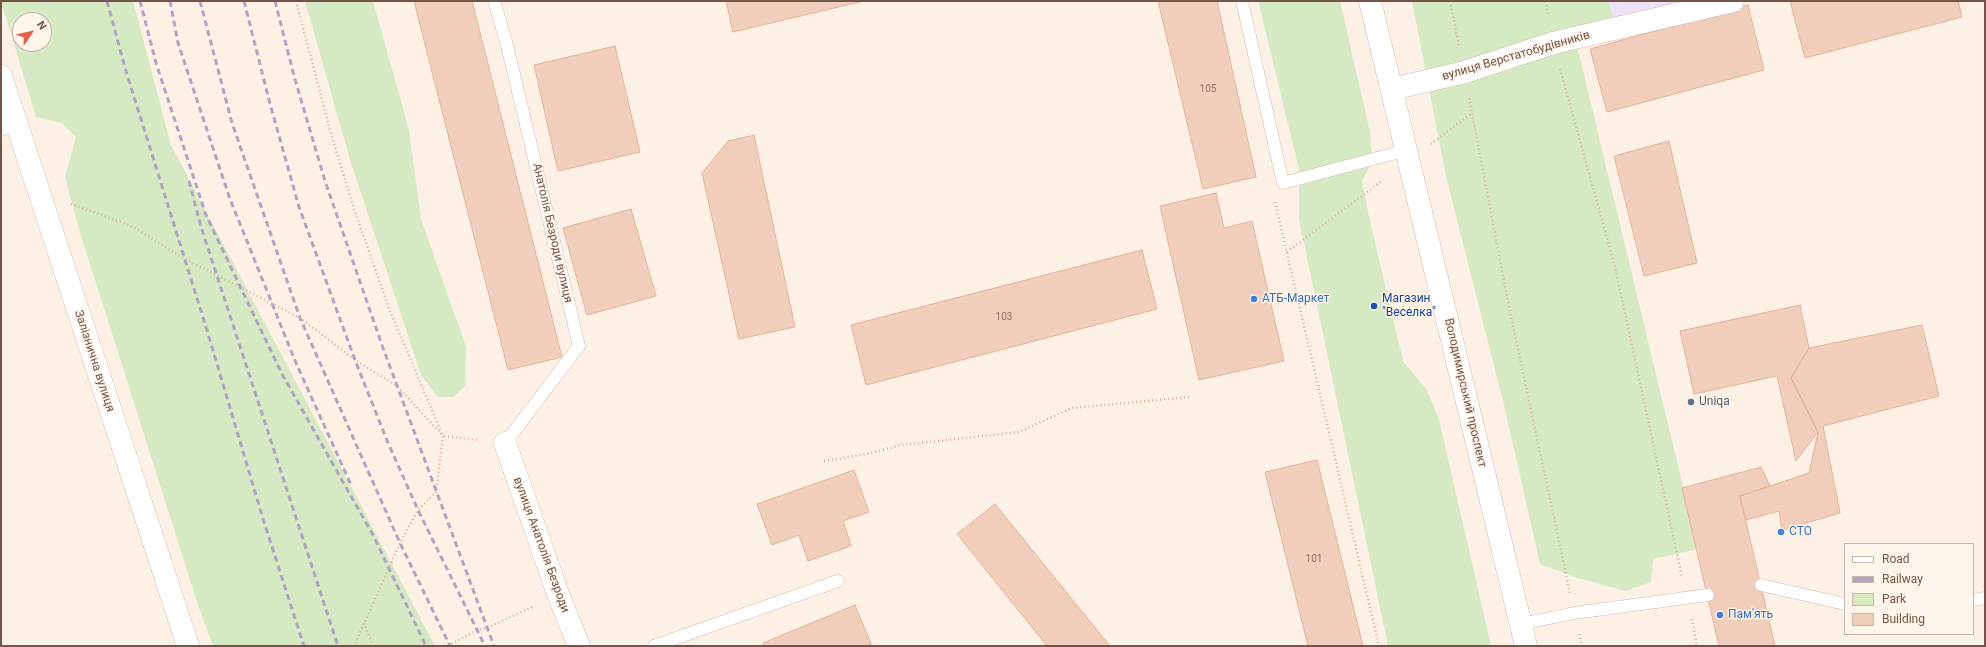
<!DOCTYPE html>
<meta charset="utf-8">
<style>
body{margin:0}
#map{position:relative;width:1986px;height:647px;overflow:hidden;background:#fcf1e4;font-family:Roboto,sans-serif}
canvas{display:block}
.frame{position:absolute;inset:0;border:2px solid #74554a;pointer-events:none}
.legend{position:absolute;left:1844px;top:543px;width:130px;height:92px;box-sizing:border-box;background:#fff5ea;border:1px solid #c7b5aa;margin:0;padding:5px 7px;list-style:none;font-size:12px;color:#74554a}
.legend li{display:flex;align-items:center;gap:8px;height:20px}
.legend b{width:20px;border:1px solid #c7b5aa}
.north{position:absolute;left:12px;top:12px;width:40px;height:40px;box-sizing:border-box;background:#fff5ea;border:1px solid #c7b5aa;border-radius:50%;rotate:56deg;font-size:11px;font-weight:700;line-height:16px;text-align:center;color:#74554a}
.north::after{content:'';display:block;margin:auto;width:14px;height:18px;background:#e66049;clip-path:polygon(50% 0,100% 100%,50% 72%,0 100%)}
</style>
<div id="map">
<canvas width="1986" height="647"></canvas>
<div class="frame"></div>
<ul class="legend">
<li><b style="height:5px;background:#fff"></b>Road</li>
<li><b style="height:5px;background:#b2a3c5"></b>Railway</li>
<li><b style="height:11px;background:#d5eac2"></b>Park</li>
<li><b style="height:11px;background:#f1cdbc"></b>Building</li>
</ul>
<div class="north">N</div>
</div>
<script>
const ctx = document.querySelector('canvas').getContext('2d');
ctx.lineJoin = 'round';
function fill(path, color) { ctx.fillStyle = color; ctx.fill(path, 'evenodd'); }
const shape = rows => new Path2D(rows.map(r => 'M' + r).join(''));
function trace(path, color, width, dash) { ctx.strokeStyle = color; ctx.lineWidth = width; ctx.lineCap = dash ? 'butt' : 'round'; ctx.setLineDash(dash || []); ctx.stroke(path); }
function drawText(font, color, halo, rows, align = 'center') {
  ctx.font = font + ' Roboto,sans-serif'; ctx.lineWidth = 3; ctx.setLineDash([]); ctx.textBaseline = 'middle'; ctx.strokeStyle = halo; ctx.fillStyle = color; for (const [text, x, y, turn = 0] of rows) {
    ctx.save(); ctx.translate(x, y); ctx.rotate((+turn || 0) * Math.PI / 180); ctx.textAlign = isNaN(turn) ? turn : align; if (halo) ctx.strokeText(text, 0, 0); ctx.fillText(text, 0, 0); ctx.restore();
  }
}
fill(shape([
 [1609,1,1685,1,1613,18]
]), '#eee1f8');
fill(shape([
 [1,1,133,1,171,145,435,646,213,646,198,605,78,226,65,177,76,137,62,123,36,117],
 [20,20,44,20,44,44,20,44],
 [305,1,373,1,409,130,421,219,466,347,465,386,453,397,438,397,421,375,351,163],
 [1258,1,1340,1,1370,132,1372,162,1362,181,1368,212,1403,361,1427,390,1439,420,1491,646,1388,646,1299,219,1299,169],
 [1412,1,1609,1,1613,18,1573,29,1698,549,1653,559,1651,582,1625,591,1575,577,1540,564,1504,405,1446,176]
]), '#d5eac2');
const building = shape([
 [414,1,472,1,562,357,508,370,414,1],
 [726,1,864,1,733,32,726,1],
 [1158,1,1217,1,1256,177,1203,189,1158,1],
 [1790,1,1958,1,1962,17,1805,58,1790,1],
 [1748,5,1764,70,1607,112,1590,49,1748,5],
 [615,46,640,152,558,171,534,65,615,46],
 [754,135,795,327,739,339,702,173,728,141,754,135],
 [1669,141,1697,263,1644,276,1614,156,1669,141],
 [1216,193,1224,228,1252,221,1284,361,1199,380,1160,206,1216,193],
 [631,209,656,296,587,315,563,228,631,209],
 [1142,250,1157,309,866,385,851,325,1142,250],
 [1800,305,1809,348,1791,378,1818,432,1796,461,1777,376,1694,394,1680,331,1800,305],
 [1922,325,1939,396,1823,426,1840,513,1782,530,1779,511,1746,520,1740,496,1809,473,1818,432,1791,378,1809,348,1922,325],
 [1317,460,1363,646,1308,646,1265,472,1317,460],
 [1761,467,1770,486,1740,496,1775,646,1719,646,1682,488,1761,467],
 [854,470,869,512,843,521,851,546,808,561,799,535,772,545,757,504,854,470],
 [995,504,1110,646,1047,646,957,534,995,504],
 [855,605,872,646,764,646,763,643,855,605]
]);
fill(building, '#f1cdbc');
trace(building, '#e4b29c', 1);
const lane = shape([
 [494,1,506,41,579,346,505,443],
 [1242,1,1283,183,1407,150],
 [1761,585,1845,604],
 [1973,600,1985,598],
 [1521,624,1574,613,1708,595],
 [654,646,838,581]
]);
const street = shape([
 [1392,89,1465,72,1553,43,1733,1],
 [1,125,15,120],
 [505,443,558,594,579,646]
]);
const secondary = shape([
 [1370,1,1526,646],
 [1,76,188,646]
]);
trace(lane, '#d0b9ad', 13);
trace(street, '#d0b9ad', 23);
trace(secondary, '#d2b9ab', 23);
trace(shape([
 [296,1,330,130,354,209,390,311,443,436,436,492,418,510,400,543,354,646],
 [1450,1,1459,46],
 [1546,1,1548,17],
 [1560,69,1615,267,1682,577],
 [1469,98,1509,307,1570,593],
 [1431,144,1472,113],
 [1275,202,1379,646],
 [71,204,132,226,185,259,300,318,355,360,397,386,443,436,478,440],
 [1287,252,1382,181],
 [824,461,871,453,901,445,1019,432,1072,408,1189,397],
 [1692,619,1697,646],
 [364,623,373,646],
 [1579,634,1582,646],
 [448,646,477,630,487,628,534,606]
]), '#d6b09f', 2.5, [1, 3]);
trace(lane, '#fff', 12);
trace(street, '#fff', 22);
trace(secondary, '#fff', 22);
trace(shape([
 [107,1,125,68,206,327,264,522,304,646],
 [140,1,156,63,206,215,282,374,373,535,426,646],
 [170,1,178,43,230,199,296,363,352,487],
 [200,1,232,123,300,318,400,543,450,646],
 [244,1,269,100,299,207,355,360,388,443,418,510,485,646],
 [275,1,294,76,325,181,383,348,494,646],
 [189,181,201,227,338,646]
]), '#b2a3c5', 3, [6, 4]);
for (const [x, y, r, color] of [
 [1254,299,4,"#3f7fe0"],
 [1374,306,4,"#1a4fb4"],
 [1691,402,4,"#5c6f8a"],
 [1781,532,4,"#3f7fe0"],
 [1720,615,4,"#3f7fe0"]
]) { const dot = new Path2D(); dot.arc(x, y, r, 0, 2 * Math.PI); ctx.fillStyle = color; ctx.fill(dot); trace(dot, '#fff5ea', 1.5); }
drawText('10px', '#937366', null, [
 ["105",1208,89],
 ["103",1004,317],
 ["101",1314,559]
]);
drawText('12px', '#74554a', '#fff5ea', [
 ["вулиця Верстатобудівників",1516,56,-16],
 ["Анатолія Безроди вулиця",552,233,77],
 ["Залізнична вулиця",94,361,72],
 ["Володимирський проспект",1465,393,77],
 ["вулиця Анатолія Безроди",541,545,70]
]);
drawText('12px', '#366cbe', '#fff5ea', [
 ["АТБ-Маркет",1262,299],
 ["СТО",1789,532],
 ["Пам'ять",1728,615]
], 'left');
drawText('12px', '#164399', '#fff5ea', [
 ["Магазин",1382,299],
 ["\"Веселка\"",1382,313]
], 'left');
drawText('12px', '#4e5e75', '#fff5ea', [
 ["Uniqa",1699,402]
], 'left');
</script>
